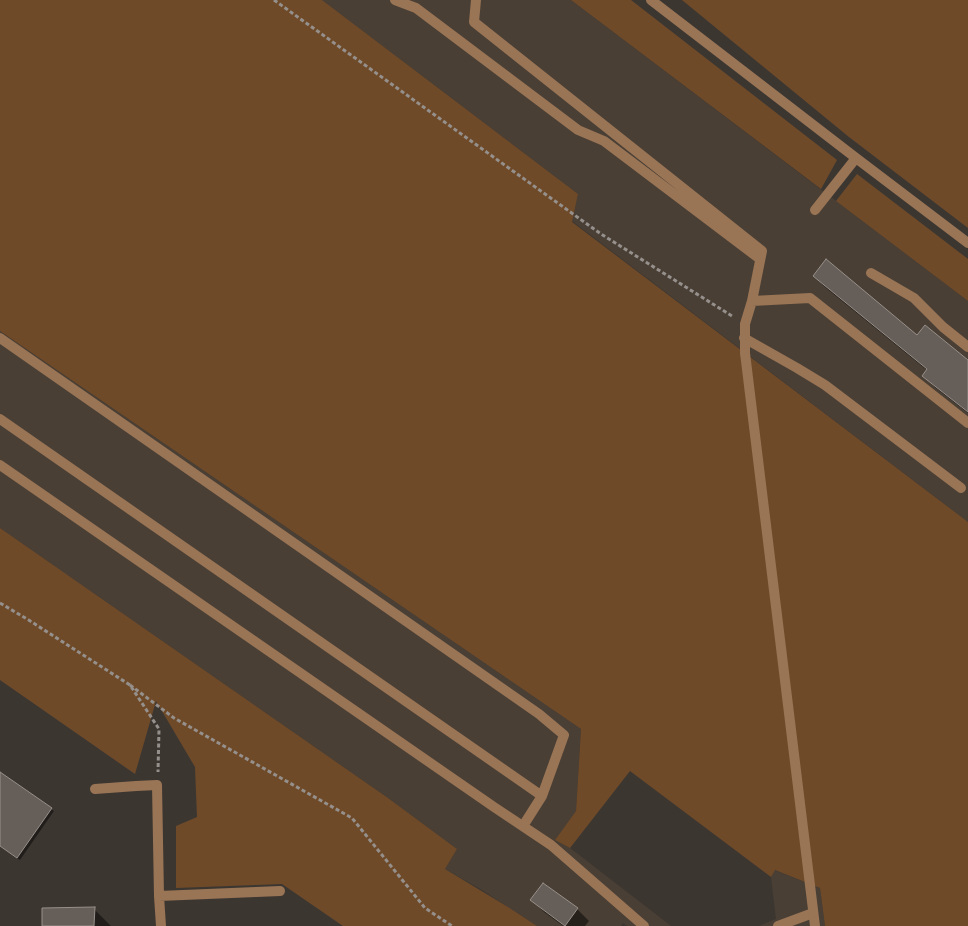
<!DOCTYPE html>
<style>
body{margin:0}
canvas{display:block;background:#3c3631}
</style>
<canvas width="968" height="926"></canvas>
<script>
const ctx = document.querySelector('canvas').getContext('2d');
ctx.lineJoin = 'round';
function fill(path, color) { ctx.fillStyle = color; ctx.fill(path, 'evenodd'); }
const shape = rows => new Path2D(rows.map(r => 'M' + r).join(''));
function trace(path, color, width, dash) { ctx.strokeStyle = color; ctx.lineWidth = width; ctx.lineCap = dash ? 'butt' : 'round'; ctx.setLineDash(dash || []); ctx.stroke(path); }
fill(shape([
 [322,0,571,0,968,301,968,522,572,221,578,194],
 [0,331,581,729,576,811,555,840,570,848,671,926,627,926,623,923,621,926,537,926,482,890,445,869,457,849,388,798,0,528],
 [774,870,820,888,825,926,759,926,776,919,771,877]
]), '#493f35');
fill(shape([
 [0,0,322,0,578,194,572,222,968,522,968,926,825,926,820,888,775,870,771,877,630,771,570,848,555,840,576,811,581,729,0,331],
 [571,0,631,0,837,160,821,189],
 [682,0,968,0,968,228,849,137],
 [857,174,968,259,968,301,836,201],
 [0,528,388,798,457,849,445,869,508,907,537,926,343,926,282,884,176,888,176,826,197,817,195,767,156,701,135,774,0,680]
]), '#6f4a29');
fill(shape([
 [814,276,918,337,968,362,968,413,936,388,924,376,928,371,826,288],
 [0,774,54,811,20,860,0,846],
 [532,900,577,909,589,921,585,926,563,926,544,912],
 [94,909,111,926,43,926]
]), '#0007');
const building = shape([
 [826,259,917,335,925,325,968,360,968,412,922,376,927,369,813,276,826,259],
 [0,772,52,808,17,858,0,846,0,772],
 [543,883,578,908,565,926,530,900,543,883],
 [95,907,94,926,42,926,42,908,95,907]
]);
fill(building, '#665f59');
trace(building, '#978f89', 1);
trace(shape([
 [274,0,601,234,732,316],
 [0,603,27,619,130,685,159,729,158,772],
 [130,685,174,718,352,818,425,908,452,926]
]), '#95908c', 3, [4, 2.5]);
trace(shape([
 [395,0,416,8,578,130,604,141,760,259],
 [476,0,474,22,762,251,752,301],
 [651,0,856,158,968,243],
 [815,210,856,158],
 [871,273,914,298,943,327,968,347],
 [0,338,539,714,564,735,542,796],
 [744,338,797,368,825,385,961,488],
 [745,353,745,324,752,301,810,298,968,423],
 [0,419,542,796,523,826],
 [0,465,494,807,551,845,644,926],
 [95,789,136,786,157,785,159,896,161,926],
 [159,896,280,891],
 [778,926,813,913]
]), '#997455', 10);
trace(shape([
 [745,353,815,926]
]), '#997455', 10);
</script>
